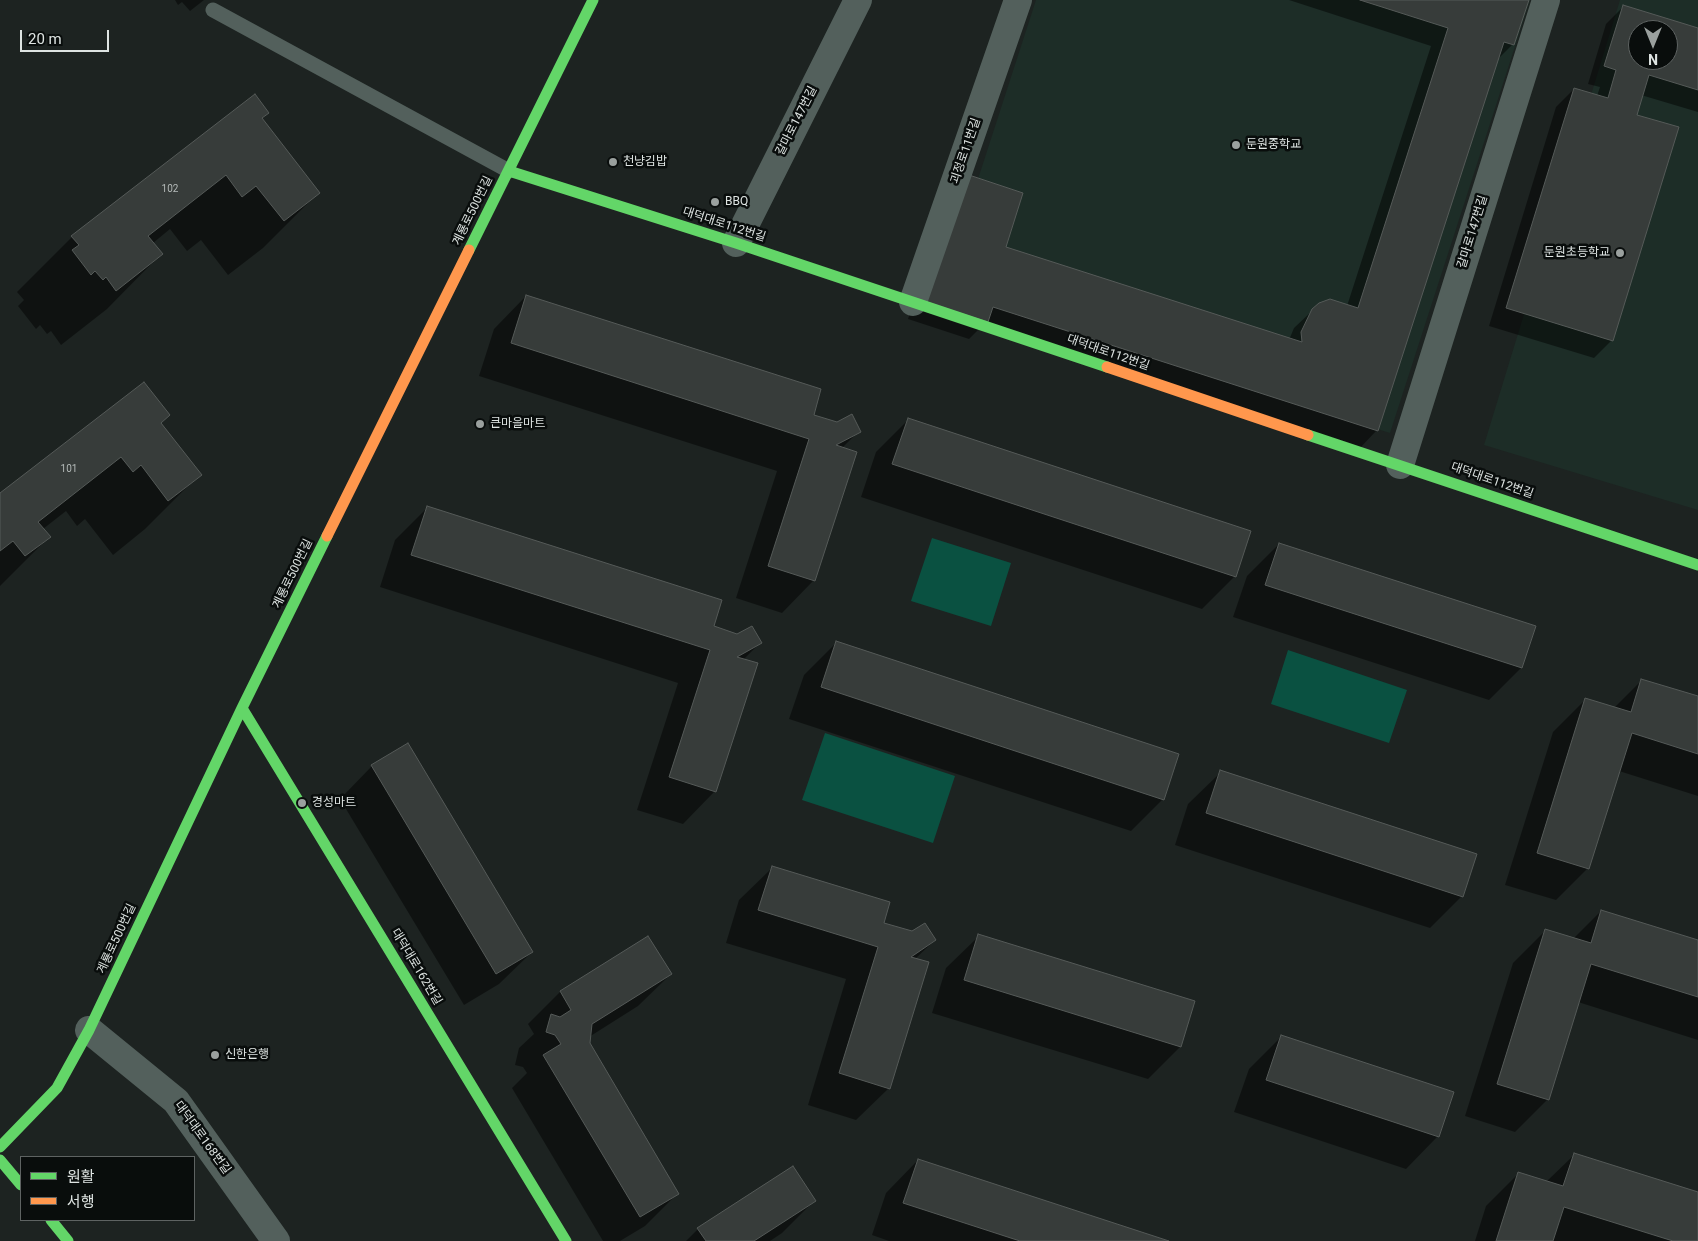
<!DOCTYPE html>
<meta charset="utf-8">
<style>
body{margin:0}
#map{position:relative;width:1698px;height:1241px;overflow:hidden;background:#1d2321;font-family:Roboto,"Noto Sans KR",sans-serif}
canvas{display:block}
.legend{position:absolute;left:20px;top:1156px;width:175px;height:65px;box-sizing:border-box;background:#090d0c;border:1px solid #5e6362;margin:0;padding:6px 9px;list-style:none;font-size:15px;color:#dee4e2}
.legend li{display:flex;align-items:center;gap:10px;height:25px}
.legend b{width:25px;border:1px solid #5e6362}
.north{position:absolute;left:1628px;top:20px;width:50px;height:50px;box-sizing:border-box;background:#090d0c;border:1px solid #5e6362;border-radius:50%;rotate:180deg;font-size:14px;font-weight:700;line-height:20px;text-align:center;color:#dee4e2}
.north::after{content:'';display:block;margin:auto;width:18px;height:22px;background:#9aa09e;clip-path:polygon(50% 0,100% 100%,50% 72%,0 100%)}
.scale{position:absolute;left:20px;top:30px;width:89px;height:22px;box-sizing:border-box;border:2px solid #dee4e2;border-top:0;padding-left:6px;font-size:15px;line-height:18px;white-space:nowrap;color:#dee4e2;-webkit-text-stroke:4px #090d0c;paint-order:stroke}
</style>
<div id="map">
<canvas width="1698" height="1241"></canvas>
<ul class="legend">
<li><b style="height:6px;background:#63d668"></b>원활</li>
<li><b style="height:6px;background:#ff974d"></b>서행</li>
</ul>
<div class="north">N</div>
<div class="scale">20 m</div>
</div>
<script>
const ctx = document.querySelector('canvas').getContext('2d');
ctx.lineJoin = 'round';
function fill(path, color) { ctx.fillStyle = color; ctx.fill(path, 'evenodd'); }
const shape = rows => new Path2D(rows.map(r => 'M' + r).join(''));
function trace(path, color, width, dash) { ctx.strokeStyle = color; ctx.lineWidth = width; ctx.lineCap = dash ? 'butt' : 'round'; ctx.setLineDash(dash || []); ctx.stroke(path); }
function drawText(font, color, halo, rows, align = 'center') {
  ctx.font = font + ' Roboto,"Noto Sans KR",sans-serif'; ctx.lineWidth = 5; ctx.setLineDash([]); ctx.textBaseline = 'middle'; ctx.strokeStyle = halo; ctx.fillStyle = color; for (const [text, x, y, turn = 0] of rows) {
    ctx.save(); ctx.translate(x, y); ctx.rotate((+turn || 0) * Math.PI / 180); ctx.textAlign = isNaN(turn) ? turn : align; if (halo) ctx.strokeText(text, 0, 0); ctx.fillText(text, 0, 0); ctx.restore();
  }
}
fill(shape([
 [1036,0,1530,0,1390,433,942,290],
 [1620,0,1698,0,1698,510,1484,445],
 [1638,30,1668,30,1668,60,1638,60]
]), '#1d2d27');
fill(shape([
 [932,538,1011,563,991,626,911,601],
 [1288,650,1407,690,1389,743,1271,704],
 [825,733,955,776,933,843,802,800]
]), '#0a5141');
fill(shape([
 [175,0,204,0,190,11,182,2,178,5],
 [1289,0,1527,0,1513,44,1497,60,1377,430,1360,448,981,327,969,339,908,319,949,193,1004,248,1289,340,1294,328,1313,310,1347,306,1431,46],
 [1624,6,1698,29,1698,112,1641,95,1635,116,1612,340,1594,358,1489,326,1556,107,1574,89,1597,96,1600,87,1588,84,1606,24],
 [1638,30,1668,30,1668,60,1638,60],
 [261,119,318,193,263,248,228,275,201,240,187,251,170,229,153,243,161,254,107,309,61,345,51,331,47,334,40,325,36,329,18,306,24,300,17,292,72,237],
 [526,296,812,416,859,431,842,448,814,580,782,613,736,598,777,471,479,376,494,329],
 [908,420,1235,576,1202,609,861,497,876,452],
 [160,424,200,474,145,529,113,555,85,519,77,526,66,511,43,529,49,537,0,586,0,495],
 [427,508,713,627,760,643,743,660,715,791,683,824,637,810,678,683,380,587,395,540],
 [1279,544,1534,627,1521,668,1489,700,1233,617,1247,576],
 [837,642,1163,799,1131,831,789,719,804,675],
 [1642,680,1698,698,1698,796,1619,771,1588,868,1556,900,1505,885,1553,732,1586,699,1614,708],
 [372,766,532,952,499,984,464,1005,340,799],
 [1221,772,1462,896,1430,928,1175,845,1188,804],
 [772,868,882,924,935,940,915,959,889,1088,856,1120,808,1105,846,979,726,943,739,900],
 [1601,911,1698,941,1698,1040,1578,1002,1548,1099,1515,1132,1465,1116,1513,963,1546,930,1573,939],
 [979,936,1194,1002,1180,1047,1148,1079,932,1013,946,968],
 [648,938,671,974,638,1006,589,1037,588,1044,677,1194,645,1226,620,1241,603,1241,512,1088,527,1073,523,1067,515,1065,519,1048,534,1034,528,1024,560,992],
 [1281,1037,1438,1136,1406,1169,1234,1112,1249,1069],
 [1574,1155,1698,1193,1698,1241,1475,1241,1486,1206,1518,1174,1546,1182],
 [918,1160,1165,1241,889,1241,872,1235,886,1193],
 [814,1201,782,1233,770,1241,686,1241,698,1229]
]), '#0007');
const building = shape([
 [1360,0,1529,0,1514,45,1504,42,1378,431,993,307,988,322,924,302,966,174,1023,193,1006,247,1302,342,1301,332,1312,309,1319,303,1330,299,1358,308,1448,28,1360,0],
 [1623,5,1698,28,1698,90,1649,75,1637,115,1679,127,1613,341,1506,308,1574,88,1608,98,1616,70,1604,66,1623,5],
 [1638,30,1668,30,1668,60,1638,60,1638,30],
 [255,94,269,113,262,118,320,193,284,221,256,186,242,197,226,175,148,236,163,254,116,291,106,277,103,280,95,271,91,275,72,250,79,245,71,236,255,94],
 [526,295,821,389,814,415,837,422,852,414,861,432,836,445,857,452,815,581,768,566,809,439,511,343,526,295],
 [144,382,170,415,161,423,202,475,168,501,141,465,133,472,121,457,38,522,51,537,25,556,13,541,0,551,0,493,144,382],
 [908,418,1251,531,1236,577,892,464,908,418],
 [427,506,722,600,714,626,737,634,752,626,762,643,737,657,758,663,716,792,669,777,710,650,411,555,427,506],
 [1279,543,1536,626,1522,668,1265,585,1279,543],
 [836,641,1179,754,1164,800,821,687,836,641],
 [1641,679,1698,696,1698,754,1632,733,1589,869,1537,853,1585,698,1631,712,1641,679],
 [408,743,533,952,496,974,371,765,408,743],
 [1220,770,1477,854,1463,897,1206,813,1220,770],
 [772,866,890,902,884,923,912,931,925,923,936,940,911,957,929,962,890,1089,839,1073,878,947,758,910,772,866],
 [1601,910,1698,940,1698,997,1591,964,1549,1100,1497,1084,1545,929,1591,943,1601,910],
 [978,934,1195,1001,1181,1047,964,980,978,934],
 [648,936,672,974,592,1024,590,1043,679,1194,640,1217,543,1055,561,1044,555,1035,546,1032,551,1014,560,1017,571,1010,560,991,648,936],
 [1281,1035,1454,1092,1439,1137,1266,1080,1281,1035],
 [1574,1153,1698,1192,1698,1241,1673,1241,1564,1207,1553,1241,1496,1241,1518,1172,1563,1186,1574,1153],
 [918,1159,1169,1241,1020,1241,903,1203,918,1159],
 [793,1166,816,1201,754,1241,706,1241,697,1228,793,1166]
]);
fill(building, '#373c3a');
trace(building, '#555a58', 1);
trace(shape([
 [213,10,509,171]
]), '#53605c', 15);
trace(shape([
 [736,243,858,0],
 [913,302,1018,0],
 [1400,465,1546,0],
 [89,1030,176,1101,276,1241]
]), '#53605c', 28);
trace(shape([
 [509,171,736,243,1107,367],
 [469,250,593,0],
 [1308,435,1698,565],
 [242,708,566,1241],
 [0,1147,57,1088,89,1030,242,708,327,536],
 [0,1160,21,1185],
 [51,1220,68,1241]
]), '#63d668', 11);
trace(shape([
 [1107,367,1308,435],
 [327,536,469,250]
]), '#ff974d', 11);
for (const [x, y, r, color] of [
 [1236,145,5,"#9aa09e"],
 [613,162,5,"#9aa09e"],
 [715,202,5,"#9aa09e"],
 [1620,253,5,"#9aa09e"],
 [480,424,5,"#9aa09e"],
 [302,803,5,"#9aa09e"],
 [215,1055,5,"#9aa09e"]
]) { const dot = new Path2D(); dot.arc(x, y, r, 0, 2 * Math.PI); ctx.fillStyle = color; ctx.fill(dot); trace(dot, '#090d0c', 2); }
drawText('10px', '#b4bab8', null, [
 ["102",170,189],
 ["101",69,469]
]);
drawText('12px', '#dee4e2', '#090d0c', [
 ["갈마로147번길",797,121,-63],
 ["괴정로11번길",966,151,-71],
 ["계룡로500번길",473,211,-64],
 ["대덕대로112번길",724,225,18],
 ["갈마로147번길",1473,232,-73],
 ["대덕대로112번길",1108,353,19],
 ["대덕대로112번길",1492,481,19],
 ["계룡로500번길",293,574,-64],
 ["계룡로500번길",117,939,-65],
 ["대덕대로162번길",416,967,59],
 ["대덕대로168번길",202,1138,54]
]);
drawText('12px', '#dee4e2', '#090d0c', [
 ["둔원중학교",1246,145],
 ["천냥김밥",623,162],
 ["BBQ",725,202],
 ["둔원초등학교",1610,253,"right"],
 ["큰마을마트",490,424],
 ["경성마트",312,803],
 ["신한은행",225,1055]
], 'left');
</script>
